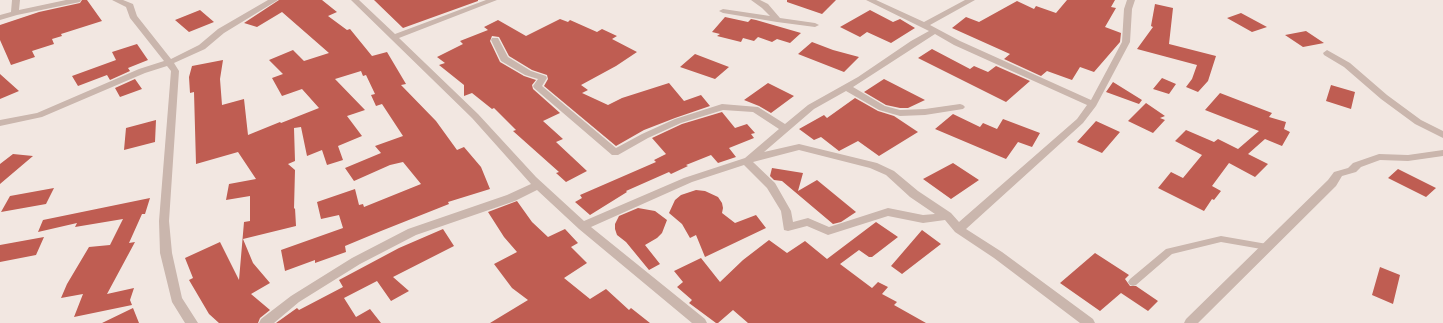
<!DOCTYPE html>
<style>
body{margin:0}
canvas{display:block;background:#f2e7e1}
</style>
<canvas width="1443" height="323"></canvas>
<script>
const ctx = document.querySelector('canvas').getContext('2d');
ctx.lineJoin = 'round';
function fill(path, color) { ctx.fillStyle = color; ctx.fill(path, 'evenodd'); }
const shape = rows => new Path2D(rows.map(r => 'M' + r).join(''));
fill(shape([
 [82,0,87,0,102,21,61,34,62,36,52,39,54,44,32,51,35,57,11,65,0,40,0,25,39,12,80,3],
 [279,0,322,0,337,12,328,16,347,30,350,29,372,56,387,52,406,84,401,85,436,121,457,150,464,147,481,167,490,189,448,202,449,204,381,231,345,246,346,252,315,263,315,260,285,271,281,250,343,228,339,215,321,219,317,202,355,189,359,205,363,204,364,207,421,184,403,162,390,165,354,181,345,168,381,153,375,146,403,136,382,104,376,106,371,95,375,94,366,75,363,76,361,71,335,79,365,110,347,116,362,136,338,146,343,160,327,165,322,150,307,156,301,127,294,128,295,161,288,164,295,170,294,209,295,208,296,226,243,239,253,263,270,283,251,294,270,310,260,318,258,323,219,323,209,314,189,280,193,278,185,258,220,242,239,280,244,222,250,221,250,196,226,200,229,184,256,179,238,152,196,164,194,92,190,93,189,77,192,66,223,60,220,79,222,105,244,99,248,135,280,122,281,123,319,108,302,89,282,96,272,78,283,74,269,60,293,50,304,61,329,53,282,12,257,27,244,23],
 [374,0,478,0,478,1,403,28],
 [787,0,836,0,822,14,787,2],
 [1067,0,1115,0,1111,7,1116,8,1105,27,1121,33,1120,42,1094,72,1080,67,1072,80,1047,71,1041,76,1004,59,1010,54,952,28,966,17,979,22,1017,1,1034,9,1036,6,1056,13],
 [1155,4,1173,8,1169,44,1216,56,1208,81,1198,92,1186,87,1192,79,1197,65,1137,49,1153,27,1151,26],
 [200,10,214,22,189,32,175,20],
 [870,10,893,22,900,19,915,28,891,43,867,32,860,37,840,27],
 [1241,13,1267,27,1252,32,1227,18],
 [725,17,748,22,751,19,756,20,801,33,790,43,777,39,772,42,758,37,754,41,743,38,741,42,717,36,720,34,712,32],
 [560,19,568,22,570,20,597,32,602,29,617,36,612,39,637,52,616,66,581,85,588,90,582,93,608,105,622,98,669,83,684,101,701,95,710,106,675,118,644,130,616,146,544,86,548,79,547,75,532,70,509,56,499,37,492,36,490,41,500,62,524,76,536,80,532,85,533,89,560,113,543,121,563,139,556,142,587,171,566,182,556,173,559,172,513,131,516,130,494,108,492,109,472,93,464,96,464,85,439,65,445,63,437,57,463,44,460,41,488,30,484,27,498,20,526,36],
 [1306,31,1324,43,1303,47,1285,35],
 [812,42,833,50,859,57,844,72,798,54],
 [137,44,148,60,128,68,130,71,110,80,107,75,78,86,72,76,116,60,112,52],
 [932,49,970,69,974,66,988,72,996,66,1030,81,1006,102,918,58],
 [695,54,729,67,715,79,680,67],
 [0,74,19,91,0,99],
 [1162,78,1176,84,1169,94,1153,89],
 [135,79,142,89,120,97,115,88],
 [884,79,925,100,908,108,900,108,886,105,864,92],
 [1113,82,1142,100,1139,104,1106,92],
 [768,83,794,96,771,113,759,106,744,100],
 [1331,85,1355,92,1351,109,1326,101],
 [1220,93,1272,113,1269,117,1286,122,1284,129,1290,132,1282,146,1265,139,1248,154,1268,164,1255,177,1229,163,1212,186,1221,191,1214,200,1212,199,1204,211,1158,188,1171,172,1183,178,1202,155,1175,141,1186,130,1214,142,1218,139,1238,149,1259,131,1205,110],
 [855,98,878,111,894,116,918,132,879,156,858,141,839,151,821,137,814,140,799,129,824,115,827,118],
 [1146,103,1165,116,1160,118,1165,120,1153,133,1128,121],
 [722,112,735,128,747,124,755,133,751,134,754,138,729,148,736,157,718,163,711,155,686,165,688,166,671,174,669,172,626,191,627,192,590,215,575,202,582,198,580,195,656,162,654,160,666,154,652,138,682,124],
 [953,114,980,127,983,123,997,129,1003,119,1040,133,1032,147,1018,142,1006,159,935,129],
 [156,120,155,142,124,150,126,128],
 [1096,121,1120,132,1102,153,1077,142],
 [13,154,33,156,0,184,0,164],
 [953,163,979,180,951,199,923,179],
 [772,168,803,173,798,191,817,180,856,212,841,222,833,224,782,181,774,180,770,176],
 [1398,169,1436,188,1426,197,1388,178],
 [54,188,46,204,1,212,10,196],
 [696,190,705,191,718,197,722,203,723,208,722,213,735,223,756,215,766,228,705,257,696,235,690,238,682,224,669,213,675,200,681,195],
 [150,198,145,214,142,214,129,243,135,242,107,294,134,288,130,300,132,305,74,317,83,294,61,298,67,284,89,247,110,245,123,219,75,227,77,223,38,232,43,220],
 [517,201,532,222,548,237,565,229,578,243,571,247,587,263,564,278,590,299,606,289,629,310,631,308,650,323,490,323,528,300,512,288,494,264,517,252,504,237,488,212],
 [638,208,655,211,667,220,662,233,657,238,645,245,660,264,649,270,626,242,617,235,615,229,615,224,619,216],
 [876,222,898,237,872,257,869,257,859,250,840,264,872,288,878,282,888,287,882,294,897,302,894,305,926,323,748,323,733,310,718,323,716,323,689,303,692,300,677,287,683,282,674,271,701,258,720,282,743,260,769,240,787,253,805,241,827,259],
 [443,229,454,246,393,277,409,291,391,301,377,281,344,298,356,317,370,309,381,323,276,323,297,308,299,310,343,287,339,280,399,248],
 [922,230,941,244,902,274,891,266],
 [44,237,36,255,0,262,0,245],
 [1095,253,1129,275,1125,279,1130,286,1136,286,1158,301,1148,311,1121,293,1100,311,1060,283],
 [1380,267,1400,275,1393,304,1372,295],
 [133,308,139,323,102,323]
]), '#bf5d52');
fill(shape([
 [1221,236,1267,244,1270,245,1271,247,1270,249,1267,250,1221,242,1172,254,1136,285,1133,286,1130,285,1128,282,1130,279,1166,249,1221,236]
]), '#cab6ad');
fill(shape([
 [12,0,20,0,19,10,66,0,81,0,80,2,17,15,0,20,0,15,11,12,12,0],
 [112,0,123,0,133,4,137,16,171,59,199,45,218,29,268,0,278,0,224,33,205,49,174,63,179,71,169,221,172,253,182,298,198,323,185,323,172,302,160,253,159,221,171,71,167,66,145,73,42,117,0,126,0,120,37,113,139,69,164,61,130,18,126,7,112,0],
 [351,0,359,0,395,34,486,0,497,0,399,38,478,114,536,177,584,221,684,178,745,158,779,129,753,112,723,110,681,123,648,138,618,155,612,155,534,88,533,86,538,79,525,75,501,61,491,40,492,38,498,38,508,57,531,71,546,76,547,78,542,86,616,148,642,134,675,119,722,104,758,107,785,124,808,105,858,77,911,41,929,31,866,0,876,0,924,22,965,0,975,0,930,25,960,41,1091,100,1122,42,1124,9,1127,0,1135,0,1132,9,1130,42,1096,106,1083,123,966,229,1002,252,1093,319,1095,323,1080,323,994,258,955,232,945,220,923,223,888,216,828,235,807,226,788,231,784,230,781,211,767,188,744,165,692,182,591,227,705,319,707,323,692,323,579,229,537,190,515,201,416,235,360,264,299,302,274,323,259,323,261,319,291,296,352,258,408,229,507,195,531,184,472,118,351,0],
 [935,34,954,45,1087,105,1077,119,959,222,951,213,918,191,894,171,877,163,799,144,764,152,814,109,846,91,879,110,900,116,925,115,963,109,965,107,963,105,960,104,925,109,900,110,885,106,853,87,935,34],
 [799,150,870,168,886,175,910,197,935,214,923,215,888,208,829,227,808,218,793,222,791,211,775,183,753,162,799,150],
 [751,0,760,0,768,4,780,18,815,23,819,25,815,27,777,22,723,13,719,11,723,9,770,16,762,8,751,0],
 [1327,50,1350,63,1387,95,1421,120,1443,131,1443,138,1415,124,1381,99,1344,67,1324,55,1323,53,1327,50],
 [1443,150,1443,156,1408,161,1380,160,1361,167,1356,172,1342,176,1336,186,1198,323,1184,323,1186,319,1328,180,1334,172,1348,168,1353,163,1379,154,1408,155,1443,150]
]), '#cab6ad');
</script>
